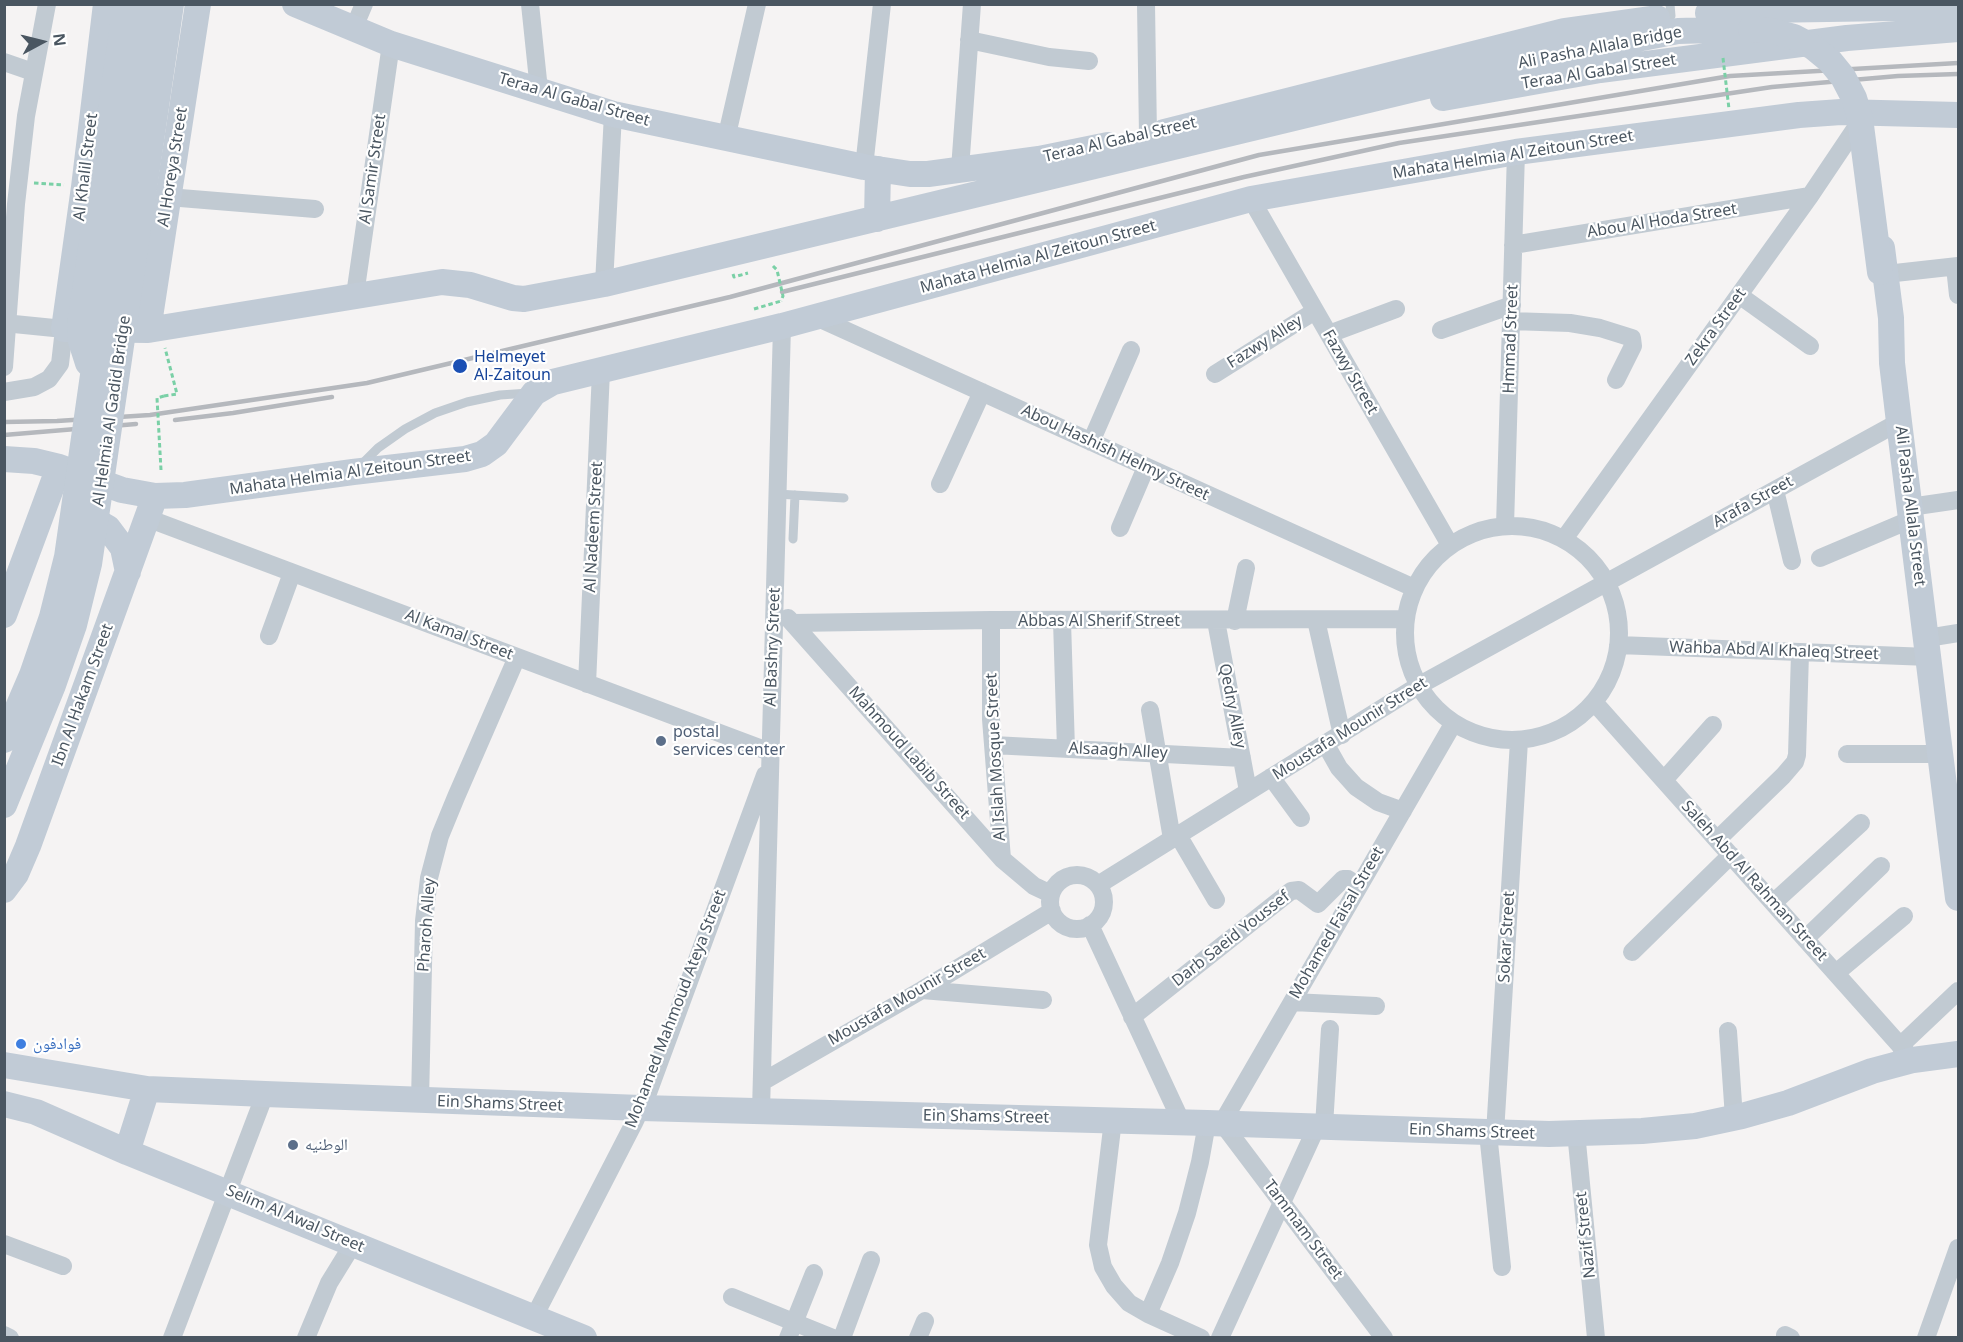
<!DOCTYPE html>
<meta charset="utf-8">
<style>
body{margin:0}
#map{position:relative;width:1963px;height:1342px;overflow:hidden;background:#f5f3f3;font-family:"Noto Sans",sans-serif}
canvas{display:block}
.frame{position:absolute;inset:0;border:6px solid #4a5661;pointer-events:none}
.north{position:absolute;left:12px;top:12px;width:60px;height:60px;-webkit-text-stroke:4px #fff;paint-order:stroke;rotate:83deg;font-size:16px;font-weight:700;line-height:24px;text-align:center;color:#4a5661}
.north::after{content:'';display:block;margin:auto;width:21px;height:27px;background:#4a5661;clip-path:polygon(50% 0,100% 100%,50% 72%,0 100%)}
</style>
<div id="map">
<canvas width="1963" height="1342"></canvas>
<div class="frame"></div>
<div class="north">N</div>
</div>
<script>
const ctx = document.querySelector('canvas').getContext('2d');
ctx.lineJoin = 'round';
const shape = rows => new Path2D(rows.map(r => 'M' + r).join(''));
function trace(path, color, width, dash) { ctx.strokeStyle = color; ctx.lineWidth = width; ctx.lineCap = dash ? 'butt' : 'round'; ctx.setLineDash(dash || []); ctx.stroke(path); }
function drawText(font, color, halo, rows, align = 'center') {
  ctx.font = font + ' "Noto Sans","Noto Naskh Arabic",sans-serif'; ctx.lineWidth = 4.5; ctx.setLineDash([]); ctx.textBaseline = 'middle'; ctx.strokeStyle = halo; ctx.fillStyle = color; for (const [text, x, y, turn = 0] of rows) {
    ctx.save(); ctx.translate(x, y); ctx.rotate((+turn || 0) * Math.PI / 180); ctx.textAlign = isNaN(turn) ? turn : align; if (halo) ctx.strokeText(text, 0, 0); ctx.fillText(text, 0, 0); ctx.restore();
  }
}
trace(shape([
 [34,183,64,185],
 [733,274,734,277,748,273],
 [754,309,781,301],
 [164,396,177,394,165,348]
]), '#7ad0a6', 3, [4.5, 3]);
trace(shape([
 [1670,4,1671,16],
 [361,465,378,448,405,429,435,413,467,402,500,395,529,393],
 [777,494,844,498],
 [793,539,795,495]
]), '#c1cad2', 9);
trace(shape([
 [530,4,539,90],
 [1146,4,1148,136],
 [353,30,364,4],
 [969,40,1049,57,1089,61],
 [4,62,33,72],
 [726,139,757,4],
 [864,167,882,4],
 [960,169,972,4],
 [168,197,315,209],
 [1251,199,1450,545],
 [1513,245,1810,196],
 [1955,267,1958,295],
 [1886,274,1958,266],
 [604,284,613,114],
 [355,295,391,44],
 [1739,295,1810,346],
 [816,317,1414,588],
 [1511,321,1570,323,1600,328,1632,338,1633,346,1616,380],
 [4,323,64,329,60,364,49,379,34,387,4,392],
 [1441,330,1512,305],
 [1329,334,1396,309],
 [4,367,16,204,26,116,47,4],
 [1215,374,1315,311],
 [1091,442,1131,350],
 [940,484,982,392],
 [1775,490,1792,561],
 [1910,507,1958,500],
 [147,518,770,752],
 '1405 633a107 107 0 1 1 214 0a107 107 0 1 1-214 0Z',
 [1505,526,1516,152],
 [1120,528,1146,467],
 [1564,539,1810,196,1863,117],
 [1820,558,1912,519],
 [788,618,1002,859,1034,886,1051,894],
 [991,620,991,719,1002,859],
 [1316,620,1342,735],
 [1062,621,1066,749],
 [1216,621,1248,791],
 [1235,621,1246,568],
 [793,623,991,620,1405,619],
 [269,636,292,573],
 [1927,638,1958,633],
 [1618,645,1929,657],
 [587,684,601,371],
 [1594,702,1913,1060],
 [1150,710,1172,839],
 [993,745,1242,758],
 [1326,745,1339,768,1356,787,1378,802,1403,811],
 [1847,754,1941,754],
 [1271,777,1301,818],
 [1664,780,1713,725],
 [1178,835,1216,900],
 [1717,840,1783,776,1795,762,1797,755,1800,653],
 '1050 902a27 27 0 1 1 54 0a27 27 0 1 1-54 0Z',
 [1098,885,1418,686,1899,422],
 [1773,903,1861,823],
 [1090,925,1182,1123],
 [1805,939,1881,866],
 [1632,952,1731,855],
 [1836,973,1904,916],
 [922,990,1043,1000],
 [1292,1002,1376,1006],
 [1132,1017,1291,891,1299,890,1318,904,1343,879,1348,879,1359,886],
 [1728,1031,1734,1118],
 [1900,1046,1958,991],
 [762,1082,922,990,1052,911],
 [420,1101,424,921,429,878,440,836,456,797,517,657],
 [761,1111,782,326],
 [1113,1120,1098,1245,1103,1267,1114,1286,1129,1303,1148,1314,1201,1338],
 [1324,1126,1330,1029],
 [1576,1132,1596,1338],
 [1488,1133,1502,1267],
 [1495,1133,1519,741],
 [4,1244,63,1266],
 [732,1297,833,1338],
 [1148,1314,1170,1263,1187,1213,1200,1162,1207,1123],
 [534,1317,634,1123,648,1093,765,775],
 [4,1335,10,1338],
 [1785,1335,1791,1338],
 [172,1338,265,1094],
 [306,1338,329,1283,353,1244],
 [788,1338,814,1273],
 [842,1338,871,1260],
 [918,1338,925,1321],
 [1220,1338,1317,1126],
 [1384,1338,1222,1123,1453,724],
 [1926,1338,1958,1248]
]), '#c1cad2', 18);
trace(shape([
 [106,4,84,187,64,329,148,330,442,282,470,285,513,298,524,299,604,284,1555,55,1678,31,1751,29],
 [295,4,391,44,613,114,864,167,910,174,928,174,1039,159,1108,145],
 [1708,13,1762,10,1958,7],
 [1443,98,1600,70,1847,38,1958,29],
 [1164,132,1564,31,1657,18],
 [877,219,878,169],
 [1882,248,1891,318,1892,363,1899,422,1958,898],
 [148,330,198,4],
 [4,459,34,461,59,467,122,490,155,496,185,495,353,472,465,459,482,454,496,444,534,393,553,382,782,326,1251,199,1516,152,1799,115,1841,112,1958,115],
 [77,514,87,516,108,528,123,548,128,572],
 [4,615,59,467],
 [4,890,16,874,28,846,155,496],
 [4,1065,147,1089,265,1094,641,1108,1207,1123,1549,1134,1642,1131,1695,1126,1742,1116,1788,1103,1872,1071,1913,1060,1958,1054],
 [4,1104,36,1112,127,1152,584,1338],
 [127,1152,147,1089]
]), '#c1cbd6', 26);
trace(shape([
 [782,292,1244,177,1399,143,1772,87,1898,76,1958,74],
 [175,420,233,413,332,397],
 [4,422,57,421,150,415,367,383,730,297,1259,155,1730,76,1958,63],
 [4,435,136,424]
]), '#b5b8bd', 4.5);
trace(shape([
 [1723,58,1729,109],
 [773,266,777,270,783,296,781,301],
 [161,470,157,398,164,396]
]), '#7ad0a6', 3, [4.5, 3]);
trace(shape([
 [1751,29,1772,31,1794,37,1813,47,1830,61,1843,77,1854,98,1860,118,1880,272],
 [88,363,81,341,80,325,126,4],
 [4,740,32,675,52,617,67,557,146,4],
 [4,805,53,685,74,625,89,564,171,4]
]), '#c1cbd6', 26);
for (const [x, y, r, color] of [
 [460,366,8,"#1a4fb4"],
 [661,741,6,"#5c6f8a"],
 [21,1044,6,"#3f7fe0"],
 [293,1145,6,"#5c6f8a"]
]) { const dot = new Path2D(); dot.arc(x, y, r, 0, 2 * Math.PI); ctx.fillStyle = color; ctx.fill(dot); trace(dot, '#fff', 2); }
drawText('16px', '#4a5661', '#fff', [
 ["Ali Pasha Allala Bridge",1600,48,-11],
 ["Teraa Al Gabal Street",1599,72,-9],
 ["Teraa Al Gabal Street",574,100,16],
 ["Teraa Al Gabal Street",1120,140,-13],
 ["Mahata Helmia Al Zeitoun Street",1513,155,-9],
 ["Al Khalil Street",86,167,-83],
 ["Al Horeya Street",173,167,-81],
 ["Al Samir Street",373,169,-82],
 ["Abou Al Hoda Street",1662,221,-9],
 ["Mahata Helmia Al Zeitoun Street",1038,257,-15],
 ["Zekra Street",1716,327,-54],
 ["Hmmad Street",1511,339,-88],
 ["Fazwy Alley",1265,342,-32],
 ["Fazwy Street",1350,372,60],
 ["Al Helmia Al Gadid Bridge",112,411,-82],
 ["Abou Hashish Helmy Street",1115,453,25],
 ["Mahata Helmia Al Zeitoun Street",350,473,-8],
 ["Arafa Street",1753,502,-29],
 ["Ali Pasha Allala Street",1910,506,83],
 ["Al Nadeem Street",594,527,-87],
 ["Abbas Al Sherif Street",1099,621],
 ["Al Kamal Street",459,635,21],
 ["Al Bashry Street",773,647,-88],
 ["Wahba Abd Al Khaleq Street",1774,651,2],
 ["Ibn Al Hakam Street",83,695,-70],
 ["Qedry Alley",1232,706,79],
 ["Moustafa Mounir Street",1350,729,-32],
 ["Alsaagh Alley",1118,751,3],
 ["Mahmoud Labib Street",909,753,48],
 ["Al Islah Mosque Street",996,757,-93],
 ["Saleh Abd Al Rahman Street",1754,881,48],
 ["Mohamed Faisal Street",1337,923,-60],
 ["Pharoh Alley",427,925,-86],
 ["Sokar Street",1507,937,-87],
 ["Darb Saeid Youssef",1231,939,-38],
 ["Moustafa Mounir Street",907,997,-30],
 ["Mohamed Mahmoud Ateya Street",676,1009,-69],
 ["Ein Shams Street",500,1104,2],
 ["Ein Shams Street",986,1117,1],
 ["Ein Shams Street",1472,1132,2],
 ["Selim Al Awal Street",295,1219,23],
 ["Tammam Street",1303,1230,53],
 ["Nazif Street",1586,1235,-96]
]);
drawText('16px', '#164399', '#fff', [
 ["Helmeyet",474,357],
 ["Al-Zaitoun",474,375]
], 'left');
drawText('16px', '#4e5e75', '#fff', [
 ["postal",673,732],
 ["services center",673,750],
 ["الوطنيه",305,1145]
], 'left');
drawText('16px', '#366cbe', '#fff', [
 ["فوادفون",33,1044]
], 'left');
</script>
